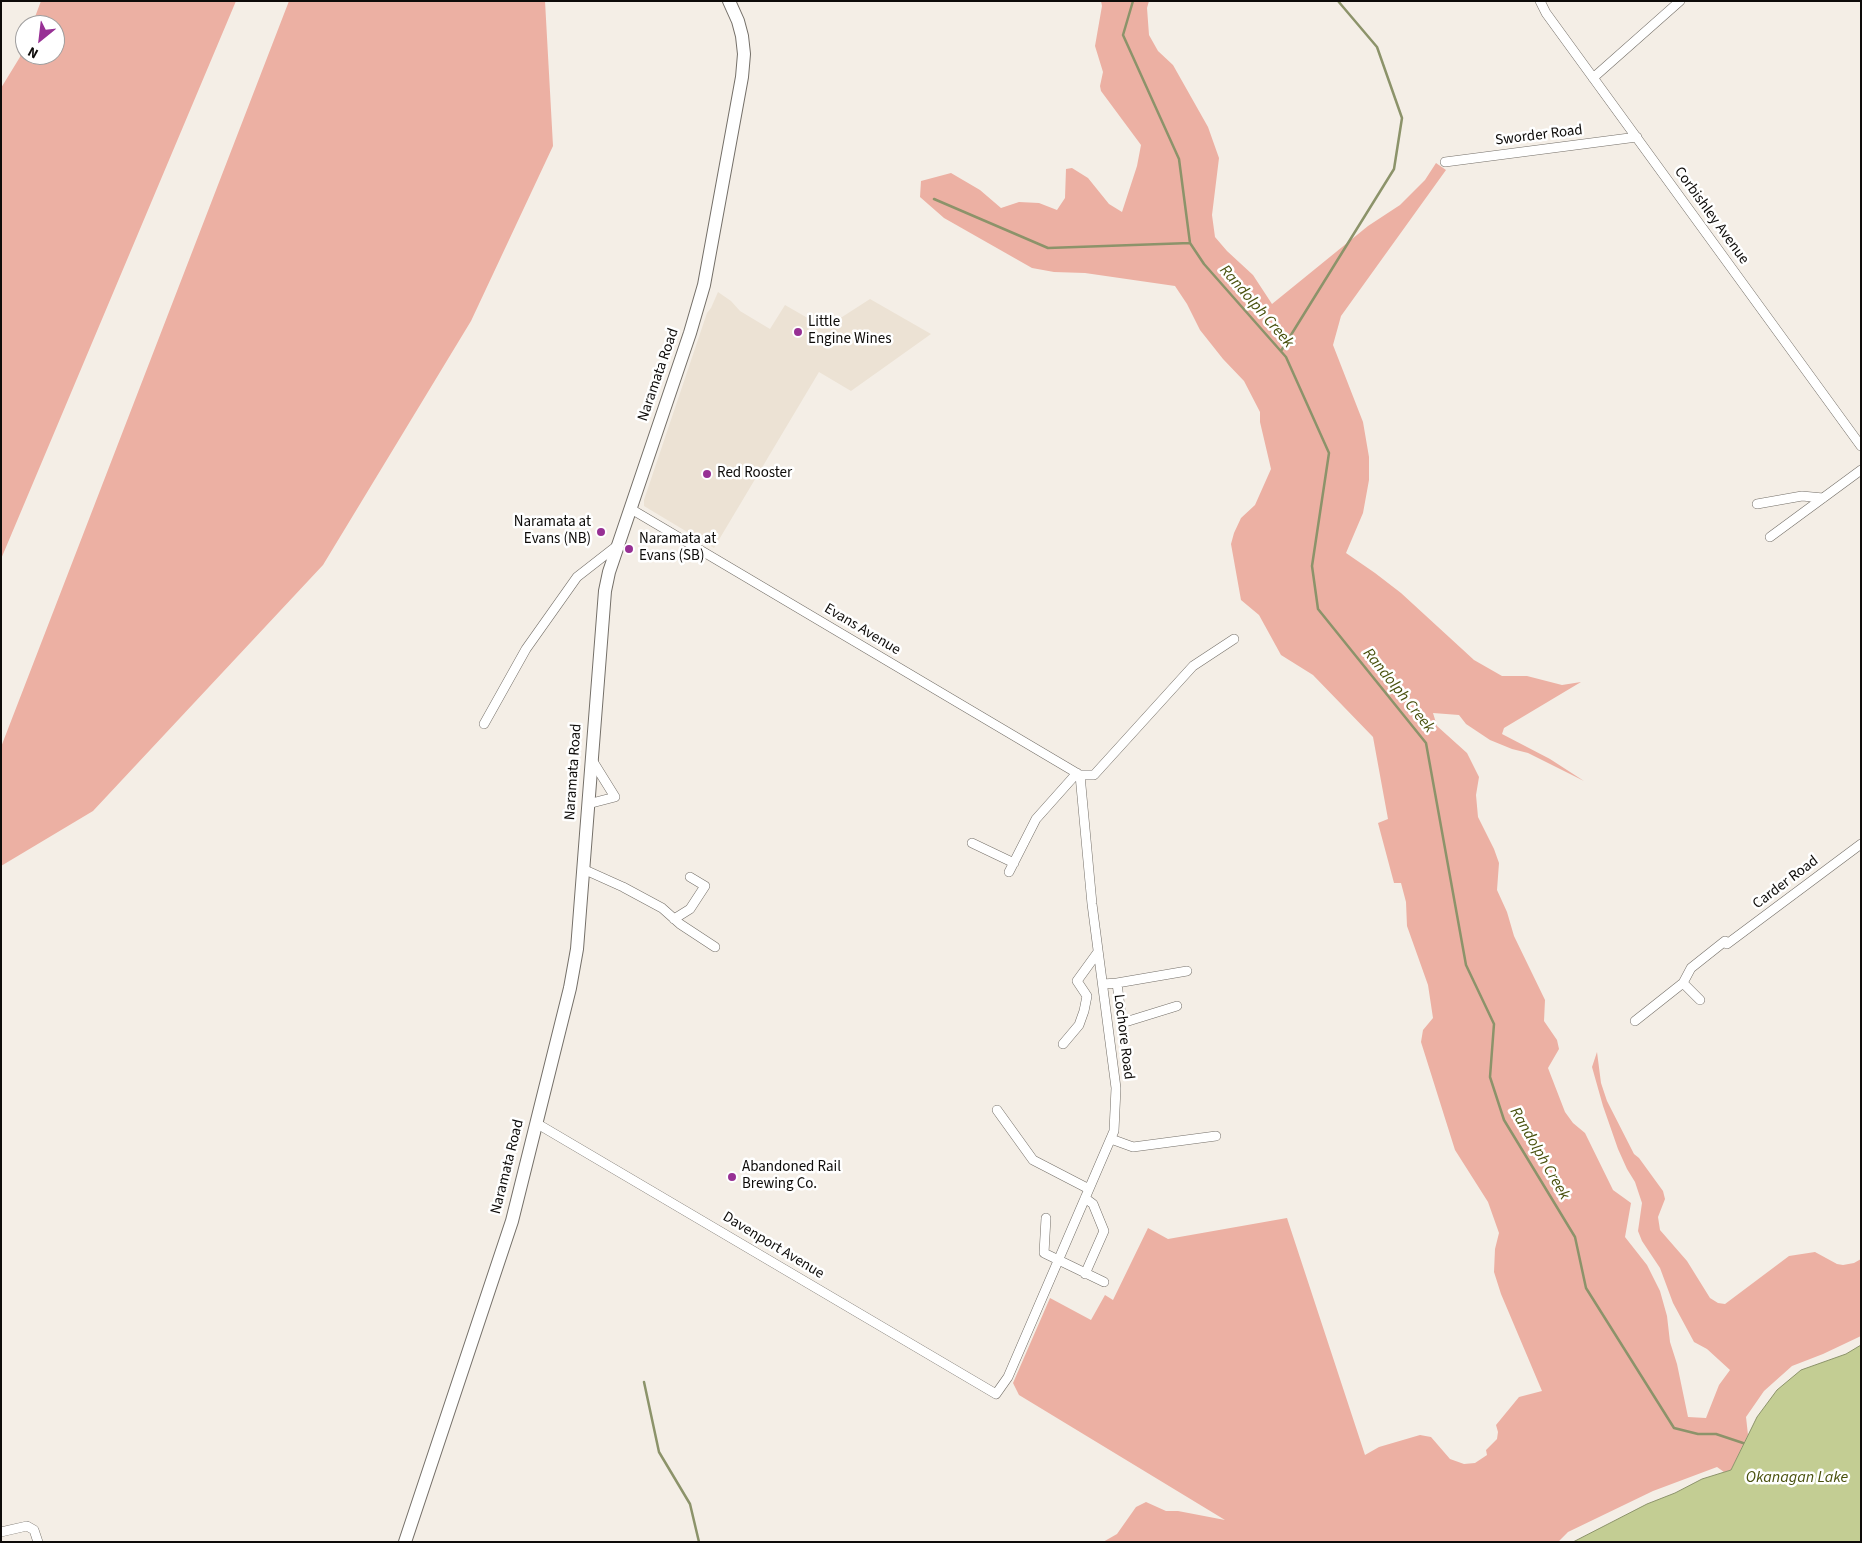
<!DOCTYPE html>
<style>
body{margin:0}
#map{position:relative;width:1862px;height:1543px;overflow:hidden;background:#f4eee6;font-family:"Source Sans 3",sans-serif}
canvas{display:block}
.frame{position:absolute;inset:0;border:2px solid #0d0b09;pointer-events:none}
.north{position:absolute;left:15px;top:15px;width:50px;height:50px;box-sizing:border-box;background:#fff;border:1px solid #9e9d9d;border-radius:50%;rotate:209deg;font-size:14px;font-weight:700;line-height:20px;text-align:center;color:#0d0b09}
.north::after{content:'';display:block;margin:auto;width:18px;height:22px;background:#973094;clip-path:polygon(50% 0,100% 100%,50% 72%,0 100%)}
</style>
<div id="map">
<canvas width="1862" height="1543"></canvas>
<div class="frame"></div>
<div class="north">N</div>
</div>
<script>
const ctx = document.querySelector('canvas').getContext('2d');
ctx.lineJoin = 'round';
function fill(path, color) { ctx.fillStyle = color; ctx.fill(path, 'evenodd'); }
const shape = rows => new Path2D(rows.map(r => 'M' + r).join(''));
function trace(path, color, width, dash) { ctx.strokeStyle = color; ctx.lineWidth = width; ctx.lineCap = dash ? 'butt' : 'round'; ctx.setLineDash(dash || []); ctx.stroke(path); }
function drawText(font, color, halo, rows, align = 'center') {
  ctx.font = font + ' "Source Sans 3",sans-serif'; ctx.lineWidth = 5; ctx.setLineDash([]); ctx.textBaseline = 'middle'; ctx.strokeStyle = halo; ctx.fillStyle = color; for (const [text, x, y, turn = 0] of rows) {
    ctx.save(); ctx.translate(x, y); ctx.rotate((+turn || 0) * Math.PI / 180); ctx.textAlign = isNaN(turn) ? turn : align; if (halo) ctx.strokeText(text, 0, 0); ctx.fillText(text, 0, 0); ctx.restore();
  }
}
fill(shape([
 [718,292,731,301,740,311,770,329,785,305,825,328,870,299,931,334,851,391,819,372,714,548,644,506,644,500,707,313,711,308]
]), '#ece2d4');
fill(shape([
 [41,1,236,1,1,559,1,88,20,57,25,43,25,55,55,55,55,25,32,25],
 [289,1,545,1,553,146,471,321,323,565,93,811,1,866,1,747],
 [1101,1,1149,1,1147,8,1149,35,1158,51,1173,65,1208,127,1219,158,1212,215,1215,237,1227,251,1253,275,1272,304,1368,226,1400,205,1425,180,1436,163,1446,170,1341,316,1333,345,1363,422,1369,457,1369,480,1363,513,1346,553,1375,573,1401,593,1474,660,1502,676,1527,676,1562,685,1581,682,1504,728,1502,734,1550,759,1584,781,1528,753,1512,749,1490,740,1466,724,1459,715,1433,713,1437,726,1467,753,1479,777,1476,795,1478,817,1494,849,1499,863,1497,890,1507,912,1514,936,1545,1000,1544,1021,1557,1040,1559,1049,1548,1068,1565,1112,1573,1123,1585,1133,1613,1190,1631,1203,1625,1237,1647,1265,1660,1291,1667,1316,1670,1342,1677,1364,1688,1417,1706,1418,1719,1385,1730,1370,1707,1349,1694,1342,1673,1303,1660,1268,1642,1241,1638,1231,1642,1203,1635,1182,1627,1169,1618,1149,1603,1106,1592,1067,1597,1052,1601,1083,1607,1101,1634,1154,1639,1158,1663,1191,1665,1199,1658,1217,1660,1230,1687,1261,1710,1298,1718,1303,1725,1304,1789,1256,1815,1252,1837,1264,1843,1265,1854,1263,1861,1259,1861,1336,1823,1354,1792,1366,1764,1391,1746,1417,1748,1435,1731,1470,1724,1472,1717,1467,1653,1491,1568,1532,1558,1542,1103,1542,1117,1534,1136,1507,1146,1502,1166,1511,1178,1511,1225,1520,1019,1395,1013,1383,1050,1298,1091,1320,1105,1295,1113,1300,1148,1228,1168,1239,1287,1218,1365,1455,1379,1447,1420,1435,1431,1437,1450,1459,1464,1464,1475,1463,1487,1455,1486,1450,1497,1439,1498,1432,1496,1425,1519,1397,1542,1391,1501,1294,1494,1272,1495,1249,1499,1233,1488,1202,1455,1150,1421,1042,1423,1030,1433,1018,1428,985,1407,926,1406,902,1401,883,1394,883,1378,823,1388,819,1373,737,1313,675,1281,655,1259,615,1241,600,1231,544,1234,533,1241,518,1255,505,1271,469,1260,422,1260,412,1244,381,1223,359,1200,330,1187,304,1175,286,1085,273,1054,272,1032,268,944,218,920,197,921,181,951,173,980,190,1001,208,1019,202,1039,203,1057,210,1065,198,1066,169,1072,168,1088,178,1109,204,1122,212,1137,166,1141,145,1101,91,1100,86,1103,72,1095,46,1102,6]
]), '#ecb0a3');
const water = shape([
 [1861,1345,1861,1542,1573,1542,1647,1504,1675,1493,1702,1479,1731,1470,1757,1417,1777,1390,1801,1370,1846,1354,1861,1345]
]);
fill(water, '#c3cd93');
trace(water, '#8c936a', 1);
trace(shape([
 [1133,1,1123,35,1179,159,1190,243,1204,264,1286,357,1329,453,1312,566,1318,609,1426,743,1466,965,1494,1024,1490,1077,1504,1120,1575,1237,1586,1288,1674,1428,1698,1434,1716,1434,1743,1443],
 [934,199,1048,248,1190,243],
 [1281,351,1394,169,1402,118,1377,47,1338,1],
 [644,1382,659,1452,690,1504,699,1542]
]), '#8c936a', 2.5);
const minor = shape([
 [1540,1,1546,13,1861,446],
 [1593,78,1680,1],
 [1445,162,1637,137],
 [1757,504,1802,496,1823,498],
 [631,509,1080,775],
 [1770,537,1861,470],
 [484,724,526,649,577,577,618,545],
 [588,804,615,797,592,760],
 [972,843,1014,863],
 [583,869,623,887,662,908,680,924,715,947],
 [1009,872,1036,819,1077,773],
 [674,919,690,909,705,886,690,877],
 [1727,944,1861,844],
 [1117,983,1187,971],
 [1103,984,1117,983,1122,1023,1177,1006],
 [1700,1000,1683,983,1691,968,1725,941],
 [1635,1021,1683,983],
 [1063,1044,1079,1025,1084,1011,1087,996,1077,981,1098,952],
 [997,1110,1033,1160,1089,1189],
 [536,1123,996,1394,1008,1377,1114,1131,1116,1088,1092,904,1080,775,1094,775,1193,666,1234,639],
 [1111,1139,1133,1147,1216,1136],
 [1046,1218,1044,1253,1104,1282],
 [1085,1274,1104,1231,1093,1204,1085,1198],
 [1,1532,27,1526,34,1530,38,1542]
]);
const secondary = shape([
 [405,1542,512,1221,570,988,577,949,605,591,609,572,690,333,704,285,742,77,744,54,742,36,738,21,729,1]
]);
trace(minor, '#746f68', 10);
trace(secondary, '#746f68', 14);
trace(minor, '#fff', 9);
trace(secondary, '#fff', 12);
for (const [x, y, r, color] of [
 [798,332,5,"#973094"],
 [707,474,5,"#973094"],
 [601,532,5,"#973094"],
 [629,549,5,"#973094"],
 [732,1177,5,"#973094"]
]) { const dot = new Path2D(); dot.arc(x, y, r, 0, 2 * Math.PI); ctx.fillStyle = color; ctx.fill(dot); trace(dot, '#fff', 2); }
drawText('15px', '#0d0b09', '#fff', [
 ["Sworder Road",1539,136,-7],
 ["Corbishley Avenue",1711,216,54],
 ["Naramata Road",659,375,-71],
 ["Evans Avenue",862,630,31],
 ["Naramata Road",574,772,-86],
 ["Carder Road",1786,883,-37],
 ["Lochore Road",1123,1037,83],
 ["Naramata Road",508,1167,-76],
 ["Davenport Avenue",773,1246,31]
]);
drawText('15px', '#0d0b09', '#fff', [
 ["Little",808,323],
 ["Engine Wines",808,340],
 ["Red Rooster",717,474],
 ["Naramata at",591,523,"right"],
 ["Evans (NB)",591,540,"right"],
 ["Naramata at",639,540],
 ["Evans (SB)",639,557],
 ["Abandoned Rail",742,1168],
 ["Brewing Co.",742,1185]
], 'left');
drawText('italic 16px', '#48500c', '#fff', [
 ["Randolph Creek",1256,307,49],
 ["Randolph Creek",1398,691,51],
 ["Randolph Creek",1539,1154,60],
 ["Okanagan Lake",1797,1478]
]);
</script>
